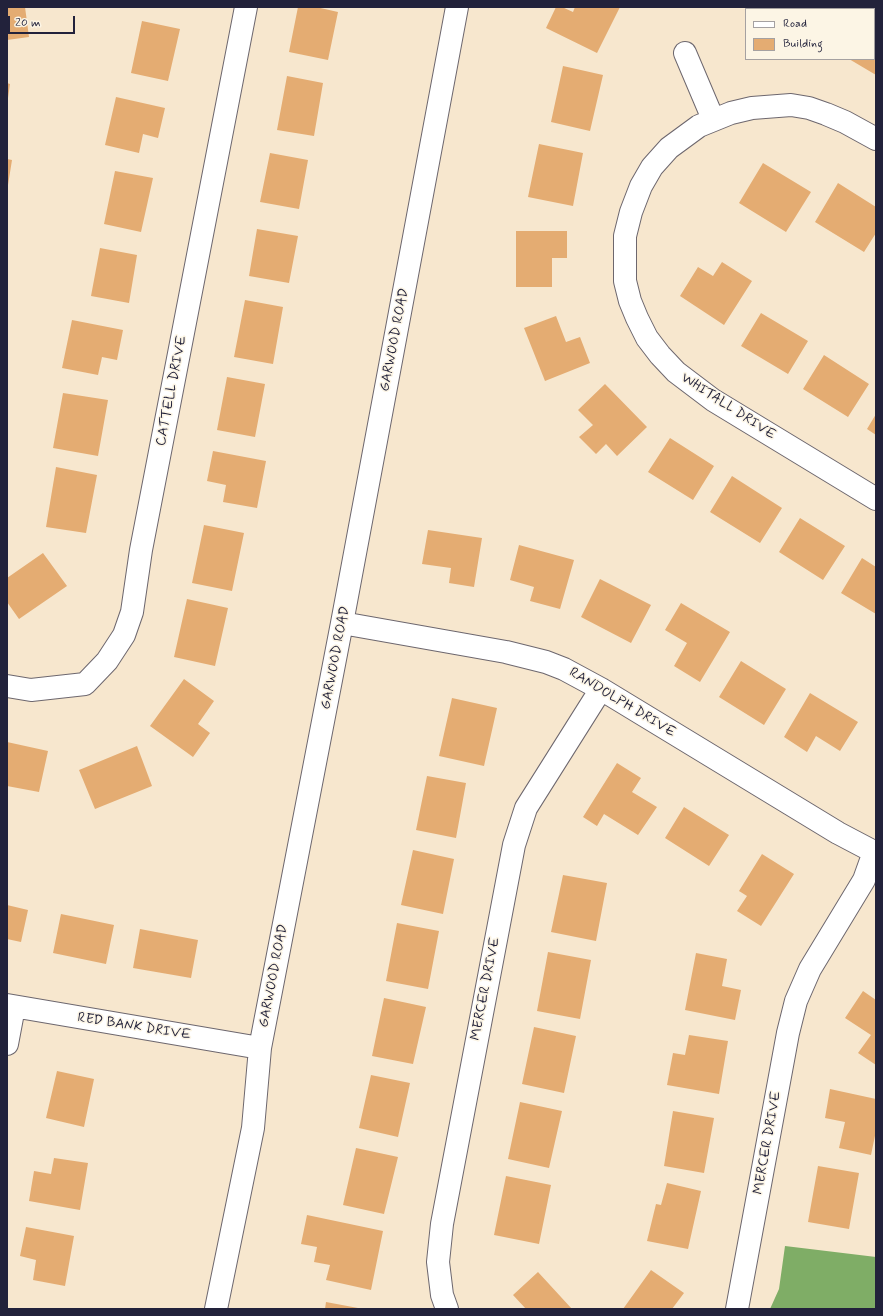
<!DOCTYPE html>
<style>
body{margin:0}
#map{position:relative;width:883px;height:1316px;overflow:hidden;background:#f7e7ce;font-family:Mynerve,sans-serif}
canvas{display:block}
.frame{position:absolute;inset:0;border:8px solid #22223b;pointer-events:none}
.legend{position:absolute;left:745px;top:8px;width:130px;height:52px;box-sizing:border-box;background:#fcf5e5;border:1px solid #a5a1a1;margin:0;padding:5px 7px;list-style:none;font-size:12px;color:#22223b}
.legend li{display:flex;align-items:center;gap:8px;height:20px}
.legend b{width:20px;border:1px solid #a5a1a1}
.scale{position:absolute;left:8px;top:16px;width:67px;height:18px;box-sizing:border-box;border:2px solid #22223b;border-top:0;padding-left:5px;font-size:12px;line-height:14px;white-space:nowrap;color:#22223b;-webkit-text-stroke:3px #fcf5e5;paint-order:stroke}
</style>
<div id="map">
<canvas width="883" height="1316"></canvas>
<div class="frame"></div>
<ul class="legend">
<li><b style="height:5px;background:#fff"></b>Road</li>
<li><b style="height:11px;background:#e4ac72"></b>Building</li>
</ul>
<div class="scale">20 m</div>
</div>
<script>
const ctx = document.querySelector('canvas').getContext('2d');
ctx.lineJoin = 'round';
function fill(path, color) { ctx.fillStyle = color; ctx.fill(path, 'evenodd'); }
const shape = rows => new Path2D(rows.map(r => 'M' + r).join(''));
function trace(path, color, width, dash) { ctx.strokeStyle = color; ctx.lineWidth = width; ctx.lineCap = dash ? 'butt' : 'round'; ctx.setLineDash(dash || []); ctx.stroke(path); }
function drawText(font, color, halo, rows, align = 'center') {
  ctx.font = font + ' Mynerve,sans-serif'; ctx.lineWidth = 3; ctx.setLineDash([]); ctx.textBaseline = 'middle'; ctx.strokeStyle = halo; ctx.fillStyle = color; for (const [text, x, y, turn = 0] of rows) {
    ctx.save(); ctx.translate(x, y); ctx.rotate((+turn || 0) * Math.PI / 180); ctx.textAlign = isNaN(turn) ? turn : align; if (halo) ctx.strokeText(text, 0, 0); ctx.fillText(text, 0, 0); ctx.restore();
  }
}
fill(shape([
 [785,1246,876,1257,876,1309,770,1309,779,1289]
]), '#7fad66');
fill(shape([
 [7,7,25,7,29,37,7,40],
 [298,7,316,7,338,12,328,60,289,52],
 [556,7,562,7,573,12,575,7,620,7,597,53,546,28],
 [793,7,815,7,819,9,791,9],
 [142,21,180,29,168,81,131,73],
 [874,28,876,29,876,75,849,59,874,59],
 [563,66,603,75,590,131,551,122],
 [287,76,323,83,314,136,277,130],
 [7,83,10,84,8,98,7,97],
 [116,97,165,108,158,138,143,134,139,153,105,145],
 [539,144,583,153,573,206,528,197],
 [270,153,308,160,299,209,260,202],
 [7,159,12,160,8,185,7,185],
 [763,163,811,192,786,232,739,203],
 [115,171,153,178,141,232,104,224],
 [838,183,876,207,876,233,864,252,815,222],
 [257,229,298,236,289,283,249,276],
 [516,231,567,231,567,258,552,258,552,287,516,287],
 [100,248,137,255,129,303,91,296],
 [722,262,752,281,724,325,680,296,698,267,713,276],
 [245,300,283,307,273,364,234,357],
 [761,313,808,341,788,374,741,346],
 [556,316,566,342,580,337,590,363,545,381,524,328],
 [72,320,123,330,117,360,102,357,98,375,62,368],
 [824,355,869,384,848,417,803,389],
 [227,377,265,384,255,437,217,430],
 [605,384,647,427,617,456,606,444,596,454,579,437,593,425,578,410],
 [63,393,108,400,98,456,53,448],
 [876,414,876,435,867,429],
 [670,438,714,466,693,500,648,472],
 [213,451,266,461,257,508,223,502,226,485,207,481],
 [56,467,97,475,86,533,46,527],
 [732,476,782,508,760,543,710,512],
 [800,518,845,546,823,580,779,552],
 [204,525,244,533,232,591,192,583],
 [428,530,482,538,474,587,449,583,451,568,422,564],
 [519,545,574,560,560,609,530,601,534,587,510,580],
 [43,553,67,586,19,619,7,602,7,578],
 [862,558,876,567,876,614,841,593],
 [600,579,651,605,631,643,581,617],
 [187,599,228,608,215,666,174,657],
 [681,603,730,632,700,682,674,666,687,643,665,630],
 [741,661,786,689,764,725,719,697],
 [184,679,214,701,198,724,210,733,193,757,150,726],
 [810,693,858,722,840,751,816,736,807,752,784,737],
 [452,698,497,708,484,766,439,756],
 [7,742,48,751,39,792,7,786],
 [137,746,152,786,95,809,79,770],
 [617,763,641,778,632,792,657,807,638,835,604,814,597,826,583,817],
 [427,776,466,783,456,838,416,830],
 [684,807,729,835,709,866,665,838],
 [413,850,454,859,443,914,401,905],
 [762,854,794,874,761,926,737,911,747,896,739,891],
 [563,875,607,883,596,941,551,932],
 [7,905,28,910,21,942,7,939],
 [61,914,114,925,106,964,53,953],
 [397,923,439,931,428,989,386,981],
 [140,929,198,940,191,978,133,968],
 [548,952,591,960,580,1019,537,1011],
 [696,953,727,959,722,986,741,990,735,1020,685,1010],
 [863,991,876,1000,876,1065,858,1053,871,1035,845,1018],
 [384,998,426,1007,413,1064,372,1056],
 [534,1027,576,1036,564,1093,522,1084],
 [689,1035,728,1041,719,1094,667,1085,673,1053,685,1055],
 [57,1071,94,1079,84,1127,46,1118],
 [371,1075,410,1083,398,1137,359,1128],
 [830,1089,876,1099,876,1131,871,1155,839,1148,845,1122,825,1118],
 [520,1102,562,1111,549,1168,508,1159],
 [673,1111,714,1118,704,1173,664,1166],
 [356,1148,398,1157,384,1214,343,1205],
 [54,1158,88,1163,80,1210,29,1201,34,1171,51,1174],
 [818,1166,859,1173,849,1229,808,1222],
 [506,1176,551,1185,539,1244,494,1235],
 [667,1183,701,1191,688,1249,647,1241,656,1204,661,1205],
 [307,1215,383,1231,371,1290,326,1280,330,1265,314,1262,317,1247,301,1244],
 [26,1227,74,1236,65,1286,33,1280,36,1260,20,1256],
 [651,1270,684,1293,672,1309,623,1309],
 [538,1272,572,1309,526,1309,513,1295],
 [326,1302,358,1308,358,1309,325,1309]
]), '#e4ac72');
const minor = shape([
 [685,53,713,119],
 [876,139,845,122,826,114,809,108,791,105,752,108,731,113,699,126,669,148,652,167,641,186,631,212,625,236,625,281,630,301,637,318,647,338,660,355,676,372,713,400,876,499],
 [342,623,506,652,546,662,564,669,601,689,838,833,876,853],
 [7,686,31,690,85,684,107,661,124,635,132,612,141,550,246,7],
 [7,1005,260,1048],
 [7,1044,14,1007],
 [216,1309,253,1128,260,1048,342,623,457,7],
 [447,1309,442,1295,438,1262,442,1224,514,845,526,808,601,689],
 [737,1309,788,1033,796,1001,810,969,864,880,874,852]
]);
trace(minor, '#6d676e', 24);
trace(minor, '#fff', 22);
drawText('14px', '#22223b', '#fcf5e5', [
 ["GARWOOD ROAD",395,340,-79],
 ["CATTELL DRIVE",172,391,-79],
 ["WHITALL DRIVE",728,407,33],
 ["GARWOOD ROAD",336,658,-79],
 ["RANDOLPH DRIVE",622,703,31],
 ["GARWOOD ROAD",274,976,-79],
 ["MERCER DRIVE",486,989,-79],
 ["RED BANK DRIVE",134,1027,9],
 ["MERCER DRIVE",768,1143,-80]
]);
</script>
